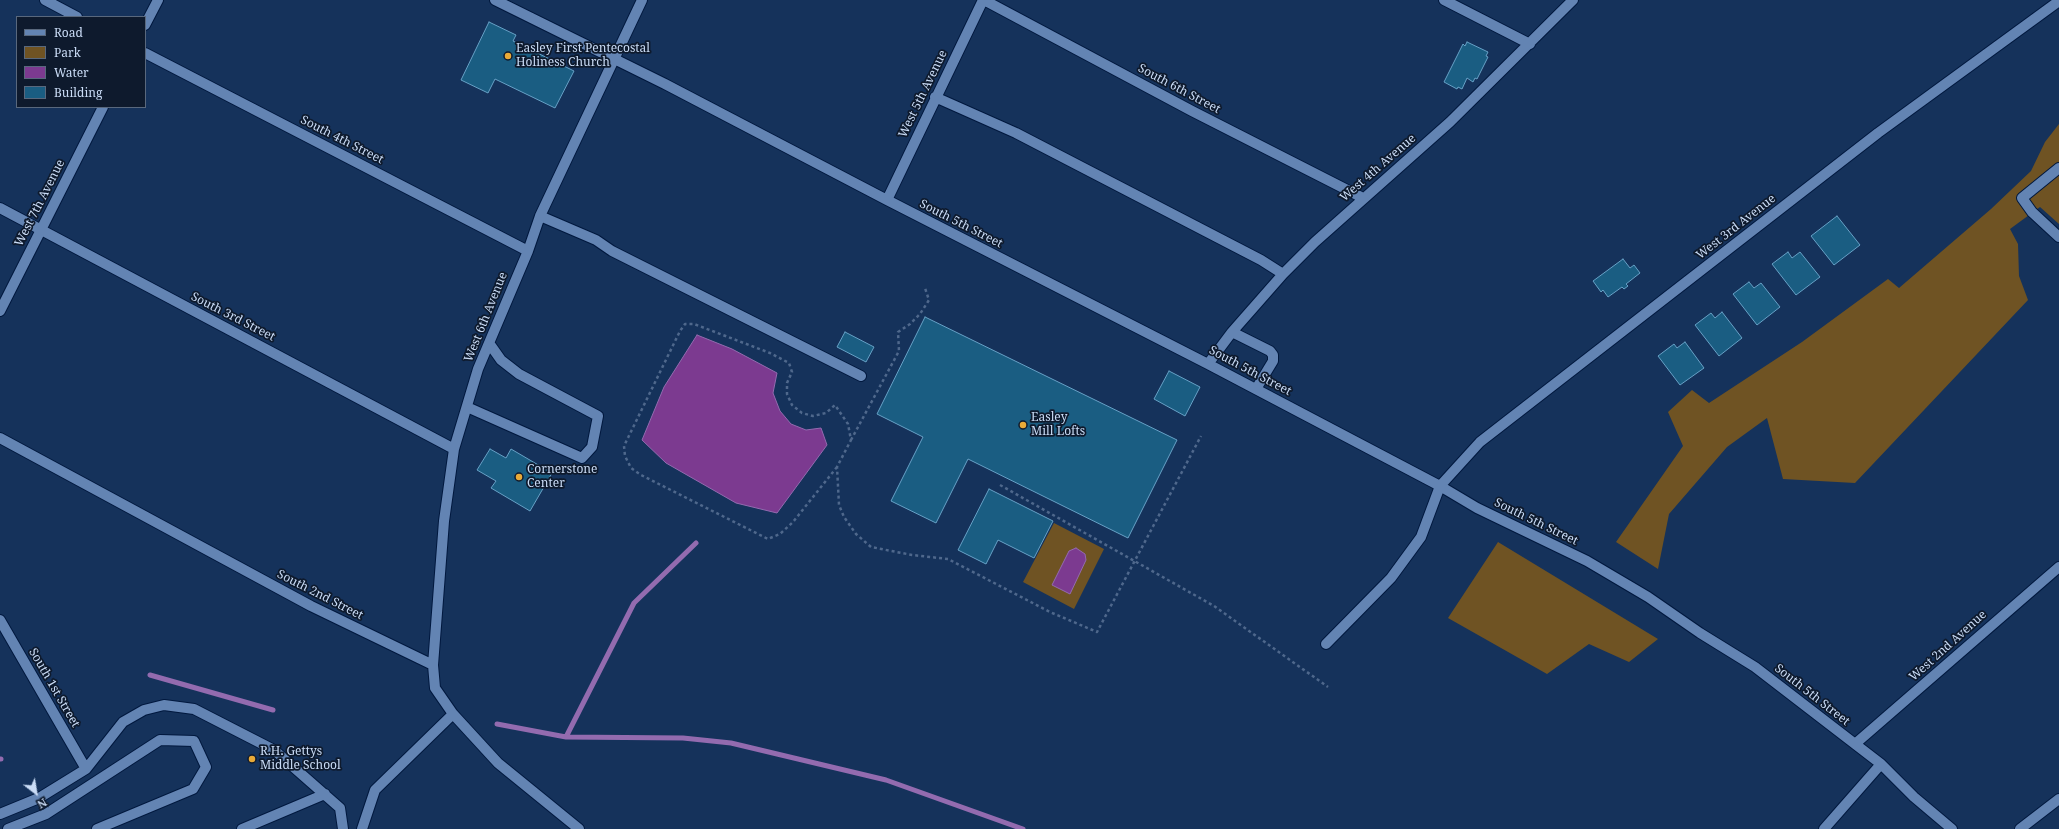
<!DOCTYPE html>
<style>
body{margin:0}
#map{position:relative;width:2059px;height:829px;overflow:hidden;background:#15325b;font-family:"Noto Serif",serif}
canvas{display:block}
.legend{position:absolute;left:16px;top:16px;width:130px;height:92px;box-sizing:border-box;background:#0e1a2d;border:1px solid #59687d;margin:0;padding:5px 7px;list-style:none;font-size:12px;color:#cadcf6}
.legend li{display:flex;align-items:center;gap:8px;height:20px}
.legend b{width:20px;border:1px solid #59687d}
.north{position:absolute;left:16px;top:773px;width:40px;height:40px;-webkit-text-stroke:3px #0e1a2d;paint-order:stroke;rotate:149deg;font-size:11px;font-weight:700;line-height:16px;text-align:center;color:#cadcf6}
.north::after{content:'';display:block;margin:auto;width:14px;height:18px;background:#cadcf6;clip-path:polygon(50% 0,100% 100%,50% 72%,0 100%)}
</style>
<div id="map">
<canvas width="2059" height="829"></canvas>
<ul class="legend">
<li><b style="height:5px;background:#6384b3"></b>Road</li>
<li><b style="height:11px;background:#6f5323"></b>Park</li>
<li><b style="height:11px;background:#7c3a90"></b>Water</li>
<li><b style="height:11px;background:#1a5d82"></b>Building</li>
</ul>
<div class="north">N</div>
</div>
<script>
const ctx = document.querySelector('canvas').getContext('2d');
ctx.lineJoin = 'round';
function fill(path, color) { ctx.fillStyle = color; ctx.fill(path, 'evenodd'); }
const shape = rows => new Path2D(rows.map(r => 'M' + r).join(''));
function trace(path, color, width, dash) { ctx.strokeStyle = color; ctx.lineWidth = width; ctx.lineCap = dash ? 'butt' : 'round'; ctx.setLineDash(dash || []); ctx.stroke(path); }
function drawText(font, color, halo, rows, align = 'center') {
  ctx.font = font + ' "Noto Serif",serif'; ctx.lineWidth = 3.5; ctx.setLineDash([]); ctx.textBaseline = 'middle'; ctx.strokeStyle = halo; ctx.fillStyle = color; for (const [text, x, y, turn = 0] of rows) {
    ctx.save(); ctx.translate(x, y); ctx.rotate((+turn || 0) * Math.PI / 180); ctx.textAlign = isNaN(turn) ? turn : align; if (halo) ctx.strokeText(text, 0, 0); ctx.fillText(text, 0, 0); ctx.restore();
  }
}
fill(shape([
 [2059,124,2059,224,2040,207,2010,229,2018,244,2019,276,2028,300,1855,483,1783,479,1767,418,1727,447,1669,514,1658,569,1616,542,1683,446,1668,412,1692,390,1709,403,1802,342,1888,279,1899,288,1991,209,2031,171,2045,142],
 [1054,523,1104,549,1074,609,1023,582],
 [1498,542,1658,639,1629,662,1589,644,1547,674,1448,618]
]), '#6f5323');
const water = shape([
 [697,335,732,349,777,373,773,393,780,411,791,424,806,430,821,428,827,445,777,513,736,503,666,463,642,440,664,387,697,335],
 [1076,548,1085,554,1086,560,1070,594,1052,585,1069,551,1076,548]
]);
fill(water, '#7c3a90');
trace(water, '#936baf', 1);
trace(shape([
 [150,675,273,710],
 [497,724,566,737,683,738,731,743,886,780,1023,829],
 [566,737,634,603,696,543],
 [0,759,1,759]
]), '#936baf', 5);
const building = shape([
 [489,22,516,35,513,41,574,71,555,108,495,79,488,93,461,80,489,22],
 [1467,42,1488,52,1486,56,1488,57,1477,79,1475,78,1473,82,1467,78,1462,89,1458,87,1457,89,1444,82,1463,44,1465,46,1467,42],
 [1837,216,1860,245,1834,265,1811,236,1837,216],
 [1788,252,1792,258,1800,252,1820,277,1796,295,1772,264,1788,252],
 [1623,259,1630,268,1634,265,1640,273,1626,284,1628,286,1624,289,1622,287,1608,297,1603,290,1601,292,1593,281,1623,259],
 [1749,282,1754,288,1761,283,1780,307,1757,325,1733,294,1749,282],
 [1722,312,1742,338,1719,356,1695,325,1711,313,1715,318,1722,312],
 [925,317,1177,440,1128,538,968,459,936,523,891,501,923,437,877,414,925,317],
 [845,332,874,347,866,362,837,347,845,332],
 [1685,342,1704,368,1680,385,1658,356,1674,344,1677,348,1685,342],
 [1169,371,1200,387,1185,416,1154,399,1169,371],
 [490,449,506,458,511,449,552,473,530,511,491,488,496,481,477,470,490,449],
 [989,489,1053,521,1034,558,998,540,986,564,958,550,989,489]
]);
fill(building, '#1a5d82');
trace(building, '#67a1c6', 1);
const minor = shape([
 [45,0,77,17],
 [495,0,665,84,887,200,1208,364,1440,486,1477,508,1587,561,1648,597,1700,633,1755,667,1881,764,1914,797,1952,829],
 [984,0,1192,111,1363,198],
 [1444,0,1530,44],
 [145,25,158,0],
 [145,53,528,251],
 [935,97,1016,133,1261,260,1283,274],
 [2059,168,2022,198,2032,212,2059,237],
 [887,200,983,0],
 [0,208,454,449],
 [540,216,596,240,612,251,861,376],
 [0,311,103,107],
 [1232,332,1270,351,1273,355,1273,361,1256,389],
 [1208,364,1232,332,1283,274,1315,242,1450,122,1573,0],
 [467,407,582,458,592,447,598,416,519,374,501,360,489,343],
 [0,438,311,606,433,665,435,688,453,714,498,763,579,829],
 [0,620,86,769],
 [1326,644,1391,578,1421,537,1440,486,1480,442,1878,133,2059,1],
 [433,665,444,521,454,449,478,369,528,251,540,216,642,0],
 [1855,744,2059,567],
 [0,814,39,798,86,769,123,722,144,710,164,705,194,709,274,750,340,808,343,829],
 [8,829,46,814,160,740,194,741,206,767,193,789,97,829],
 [242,829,325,794],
 [362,829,375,790,453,714],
 [1824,829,1881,764],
 [2020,829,2059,799]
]);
trace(minor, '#00183e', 12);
trace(shape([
 [851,440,899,351,898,332,910,324,920,314,929,300,925,288],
 [837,467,793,522,780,534,768,539,641,475,631,468,625,456,624,446,680,331,685,324,694,324,770,353,789,363,792,372,787,383,787,394,792,405,802,413,813,416,826,413,835,405,848,424,851,440,837,467,839,505,844,517,856,534,871,547,912,555,948,559,1050,612,1097,632,1201,436],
 [1000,485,1214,606,1328,687]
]), '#4f688c', 2.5, [3, 3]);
trace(minor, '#6384b3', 10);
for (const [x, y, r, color] of [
 [508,56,4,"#e9aa38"],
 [1023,425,4,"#e9aa38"],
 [519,477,4,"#e9aa38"],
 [252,759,4,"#e9aa38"]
]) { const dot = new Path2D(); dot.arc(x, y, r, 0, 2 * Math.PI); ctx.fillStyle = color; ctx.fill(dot); trace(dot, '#0e1a2d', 1.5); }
drawText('12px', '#cadcf6', '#0e1a2d', [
 ["Easley First Pentecostal",516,49],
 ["Holiness Church",516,63],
 ["Easley",1031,418],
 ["Mill Lofts",1031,432],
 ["Cornerstone",527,470],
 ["Center",527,484],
 ["R.H. Gettys",260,752],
 ["Middle School",260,766]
], 'left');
drawText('12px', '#cadcf6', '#0e1a2d', [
 ["South 6th Street",1179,89,28],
 ["West 5th Avenue",923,94,-64],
 ["South 4th Street",342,140,27],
 ["West 4th Avenue",1378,168,-41],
 ["West 7th Avenue",40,203,-63],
 ["South 5th Street",961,224,27],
 ["West 3rd Avenue",1736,227,-38],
 ["South 3rd Street",233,317,27],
 ["West 6th Avenue",486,317,-68],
 ["South 5th Street",1250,371,28],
 ["South 5th Street",1536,522,26],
 ["South 2nd Street",320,595,27],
 ["West 2nd Avenue",1948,646,-42],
 ["South 1st Street",54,688,60],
 ["South 5th Street",1812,695,38]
]);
</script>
